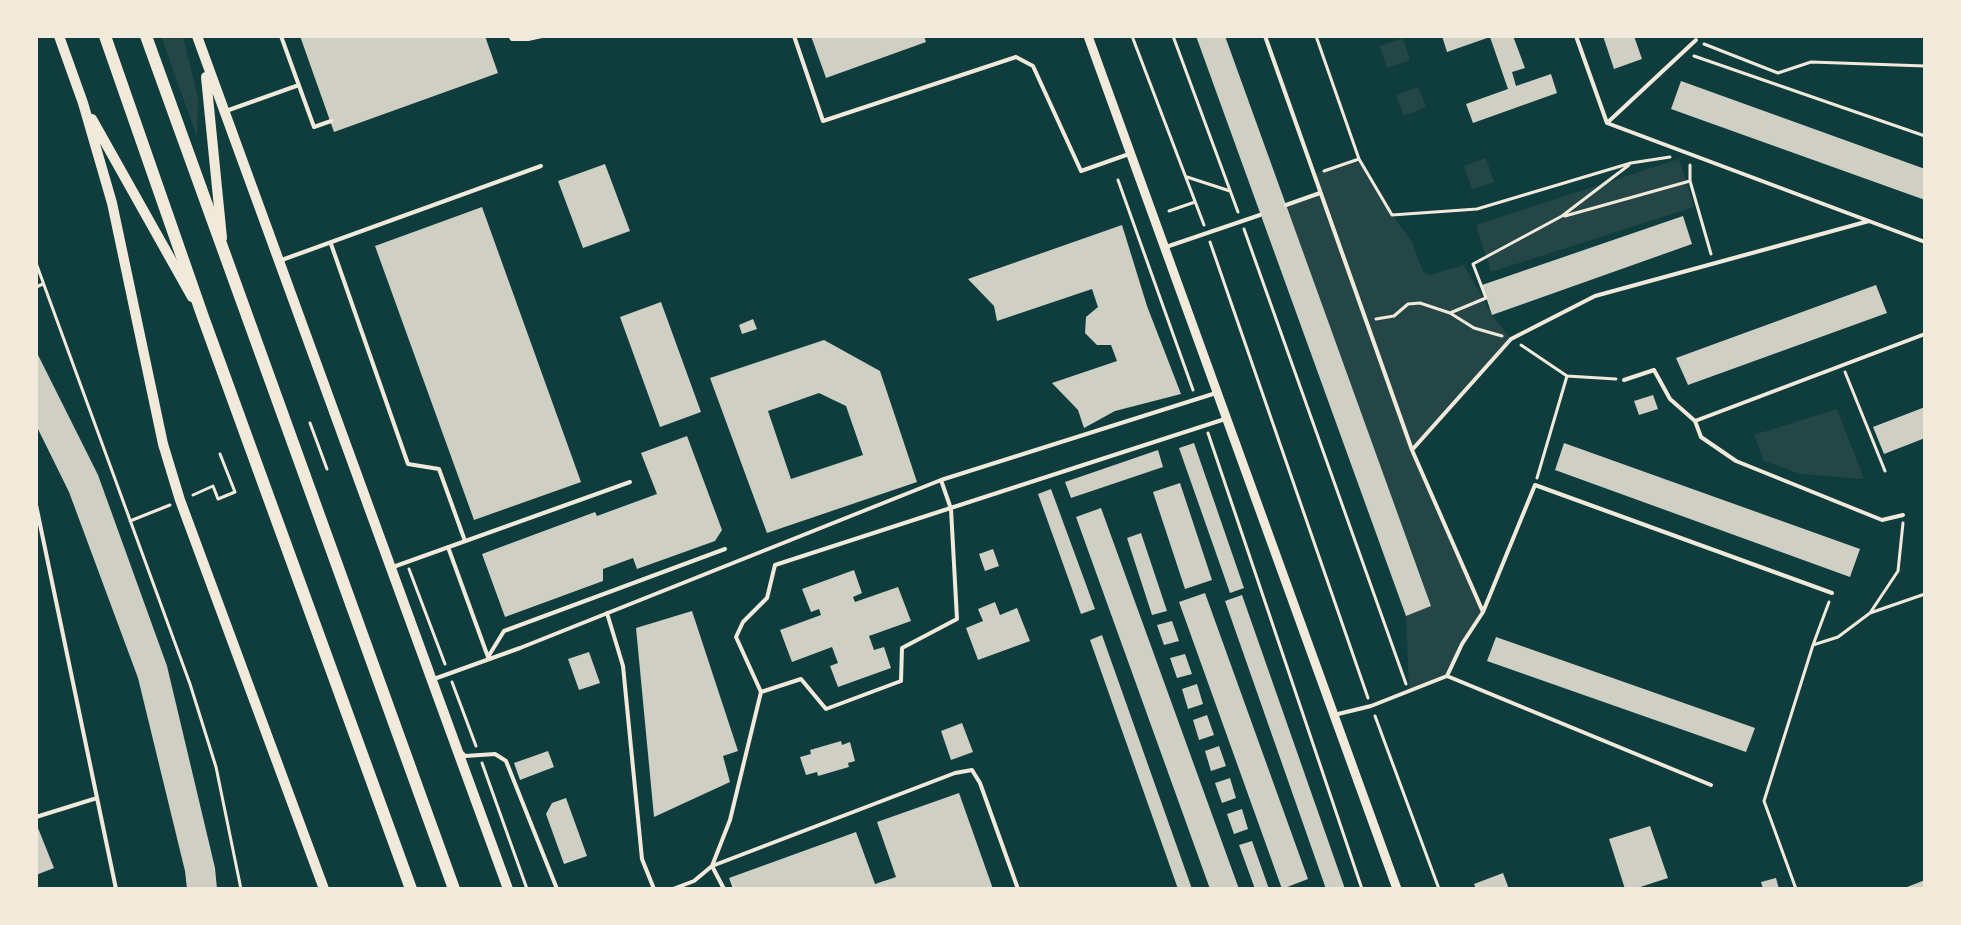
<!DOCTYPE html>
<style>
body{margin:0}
#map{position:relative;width:1961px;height:925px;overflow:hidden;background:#0f3d3e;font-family:Overpass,sans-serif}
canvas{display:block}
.frame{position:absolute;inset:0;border:38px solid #f1e9da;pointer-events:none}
</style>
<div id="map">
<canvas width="1961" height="925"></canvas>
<div class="frame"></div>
</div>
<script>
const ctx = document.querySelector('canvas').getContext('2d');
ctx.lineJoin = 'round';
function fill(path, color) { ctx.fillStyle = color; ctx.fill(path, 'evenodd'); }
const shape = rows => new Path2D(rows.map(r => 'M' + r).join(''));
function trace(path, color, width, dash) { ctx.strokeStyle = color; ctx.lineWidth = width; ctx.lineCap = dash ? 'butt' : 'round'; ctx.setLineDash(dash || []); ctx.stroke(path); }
fill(shape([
 [161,36,183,36,198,97,197,137],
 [1403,38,1410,60,1387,68,1380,46],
 [1418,87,1426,107,1404,116,1396,95],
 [1486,158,1494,182,1472,189,1464,166],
 [1359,159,1392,215,1412,242,1423,272,1430,275,1464,265,1492,315,1511,339,1413,450,1483,612,1462,644,1447,676,1409,691,1406,616,1431,606,1286,206,1320,193,1313,174],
 [1679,159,1694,207,1491,272,1476,225],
 [1837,409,1864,479,1801,474,1764,461,1754,435]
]), '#244646');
fill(shape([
 [300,36,485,36,498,73,334,132],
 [811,36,924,36,926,42,826,78],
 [1196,36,1225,36,1431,606,1406,616],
 [1442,36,1513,36,1525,68,1512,72,1516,86,1551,74,1557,93,1473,123,1466,104,1508,89,1490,37,1447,52],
 [1603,36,1634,36,1642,59,1614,69],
 [1681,81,1925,169,1925,200,1671,109],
 [605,164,630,231,583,248,558,181],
 [482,207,581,482,474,520,375,246],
 [1683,216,1692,244,1492,315,1482,285],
 [1122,225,1147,306,1181,394,1115,411,1084,428,1078,410,1052,383,1117,361,1111,345,1097,345,1085,333,1086,317,1098,307,1092,289,997,321,994,306,968,279],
 [1876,285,1887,313,1688,385,1676,358],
 [661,302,701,412,660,427,620,317],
 [753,319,757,329,742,334,739,325],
 [824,340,880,371,917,482,767,533,710,378],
 [819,393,846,406,863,455,791,479,768,411],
 [36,351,98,475,167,666,215,868,217,889,187,889,185,871,138,678,69,492,36,425],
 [1653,395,1658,409,1639,415,1634,401],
 [1925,407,1925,438,1884,454,1873,427],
 [687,436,722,530,715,541,637,569,633,558,603,569,603,581,505,617,482,554,595,512,597,516,657,494,641,453],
 [1194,443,1244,588,1230,593,1179,448],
 [1564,443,1860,549,1850,577,1555,470],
 [1158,450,1163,467,1071,498,1065,482],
 [1180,483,1212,580,1185,589,1153,492],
 [1051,489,1095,609,1081,614,1038,494],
 [1101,508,1239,889,1210,889,1076,517],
 [1141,533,1167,611,1152,615,1127,538],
 [993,549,999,566,985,571,979,554],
 [854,570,862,593,853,597,855,602,898,587,911,621,869,636,874,650,884,647,891,668,838,687,830,666,838,663,832,647,792,662,780,630,821,615,819,609,811,612,802,589],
 [1205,593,1308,879,1282,889,1179,602],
 [1242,595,1345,889,1326,889,1225,601],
 [995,602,1000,615,1017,608,1030,641,978,660,966,628,983,621,978,609],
 [692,611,738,751,723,756,730,782,654,817,636,628],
 [1172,621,1179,641,1164,645,1157,625],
 [1102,635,1192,889,1178,889,1090,640],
 [1496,637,1755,728,1746,752,1487,661],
 [589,652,600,683,579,690,568,659],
 [1185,654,1192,674,1177,678,1170,658],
 [1197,684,1203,704,1188,709,1182,689],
 [1207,715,1214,735,1199,740,1193,720],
 [962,723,973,752,951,760,941,731],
 [841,741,842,745,850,742,855,761,848,763,849,767,818,776,817,772,806,775,800,757,811,754,810,750],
 [1219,746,1226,766,1211,771,1205,751],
 [548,751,554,767,520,780,514,763],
 [1230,778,1236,798,1222,803,1215,783],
 [959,793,993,889,733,889,729,878,856,832,875,884,896,877,877,822],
 [566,798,587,856,564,864,546,814,552,803],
 [1242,809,1248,829,1234,834,1227,814],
 [1650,826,1668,878,1634,889,1625,889,1609,839],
 [38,828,54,868,36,875,36,829],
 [1252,841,1269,889,1255,889,1239,845],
 [1503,873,1509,889,1476,889,1474,884],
 [1776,878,1779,889,1763,889,1761,882],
 [1925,880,1925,889,1902,889]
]), '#cfcfc3');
trace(shape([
 [1132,36,1204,225],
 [1173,36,1238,212],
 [1316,36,1359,159,1392,215,1477,209,1631,163,1670,157],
 [1704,44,1778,73,1811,62,1925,66],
 [1694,56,1925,136],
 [1690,165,1690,181,1711,254],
 [1324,171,1359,159],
 [1187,177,1230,191],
 [1118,180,1193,390],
 [1169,211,1195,202],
 [1565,216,1690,181],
 [1244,229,1406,684],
 [1210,242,1368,698],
 [36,263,190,684,216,767,241,889],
 [36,287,43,284],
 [1450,313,1486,298,1473,264,1562,216,1629,165],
 [1376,319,1394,316,1408,304,1420,303,1450,313,1474,328,1502,336],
 [1521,345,1567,376,1616,379],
 [1845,372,1885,471],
 [310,423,327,469],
 [1208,433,1362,889],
 [1537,478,1567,376],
 [193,495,213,486,218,499,235,492,220,454],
 [130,521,170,505],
 [409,569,445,664],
 [1870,613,1925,594],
 [1813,645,1829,602],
 [452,682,476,746],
 [1375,716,1439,889],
 [482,763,527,889],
 [1796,889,1764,801,1813,645,1838,637,1870,613,1898,571,1903,523]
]), '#f1e9da', 3);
trace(shape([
 [281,36,314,127,331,121],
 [510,36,512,39,528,39,542,36],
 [794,36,823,121,1016,57,1033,66,1081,171,1129,154],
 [1265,36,1412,450,1483,612,1462,644,1447,676,1371,706,1334,715],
 [1576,36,1607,123,1925,242],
 [226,111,299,85],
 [1607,123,1696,40],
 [1286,205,1320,193],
 [331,244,408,464,439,469,465,541],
 [1166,247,1260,215],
 [279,261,541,166],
 [1624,380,1654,370,1670,399,1695,421,1925,334],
 [1695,421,1701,437,1736,461,1882,520,1903,515],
 [1412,450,1511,339,1595,296,1869,221],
 [36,505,116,889],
 [448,547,488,657],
 [393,567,630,482],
 [1483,612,1535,485,1832,593],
 [607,613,623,666,642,859,654,889],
 [488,657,504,631,725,549],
 [1447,676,1711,785],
 [434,679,520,648,941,480,1216,393],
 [761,692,801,679,826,709,901,681,902,648,957,619,951,509,941,480],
 [462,753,465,756,495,754,506,761,557,889],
 [36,817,97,798],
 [673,889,694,881,712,866,730,820,761,692,736,637,743,622,767,598,775,565,1225,419],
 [724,889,712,866,955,773,972,770,980,783,1018,889]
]), '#f1e9da', 4);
trace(shape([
 [1088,36,1397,889]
]), '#f1e9da', 9);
trace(shape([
 [59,36,83,103,112,203,163,444,180,500,324,889],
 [197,36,508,889],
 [206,77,222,238],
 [92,119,192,297]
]), '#f1e9da', 10);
trace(shape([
 [105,36,203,317,411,889],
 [146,36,454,889]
]), '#f1e9da', 12);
</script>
